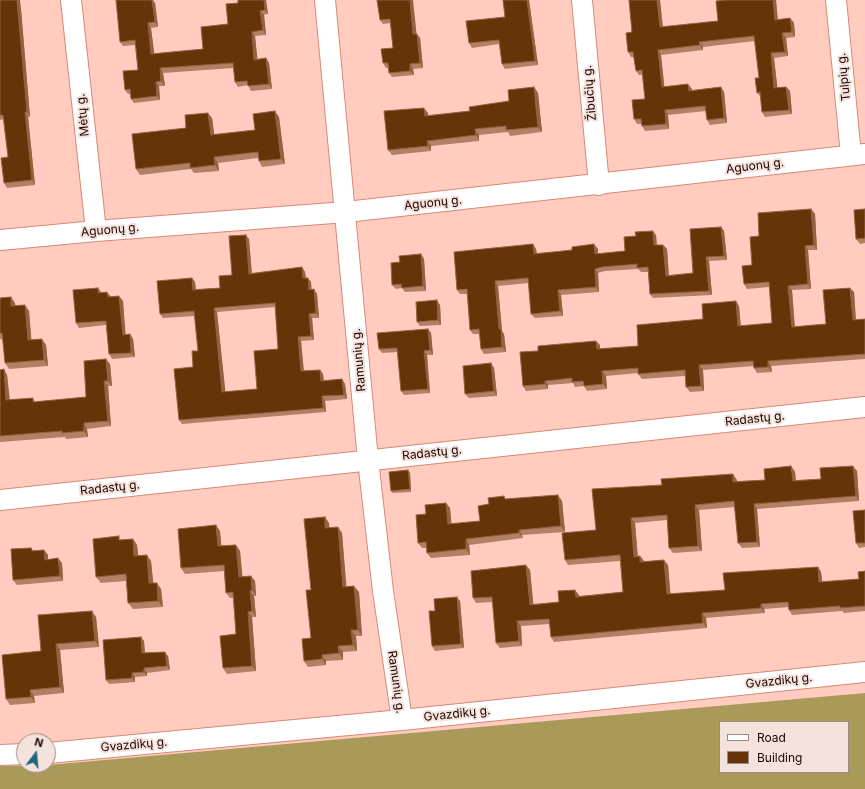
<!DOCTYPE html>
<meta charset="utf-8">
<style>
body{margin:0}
#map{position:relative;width:865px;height:789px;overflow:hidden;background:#ffccbf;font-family:Inter,sans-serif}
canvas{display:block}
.legend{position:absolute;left:719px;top:721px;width:130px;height:52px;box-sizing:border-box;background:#f4e2dd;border:1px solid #9f8985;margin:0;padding:5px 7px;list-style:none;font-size:12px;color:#1f0401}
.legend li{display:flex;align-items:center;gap:8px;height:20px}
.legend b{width:20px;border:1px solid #9f8985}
.north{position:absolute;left:16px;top:733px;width:40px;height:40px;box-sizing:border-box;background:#f4e2dd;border:1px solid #9f8985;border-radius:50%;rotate:16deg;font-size:11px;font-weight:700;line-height:16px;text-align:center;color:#1f0401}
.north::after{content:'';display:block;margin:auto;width:14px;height:18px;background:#216776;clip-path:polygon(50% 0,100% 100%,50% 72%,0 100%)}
</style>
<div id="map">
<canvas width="865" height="789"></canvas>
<ul class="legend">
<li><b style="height:5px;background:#fff"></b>Road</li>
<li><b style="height:11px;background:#653409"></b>Building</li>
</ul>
<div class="north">N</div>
</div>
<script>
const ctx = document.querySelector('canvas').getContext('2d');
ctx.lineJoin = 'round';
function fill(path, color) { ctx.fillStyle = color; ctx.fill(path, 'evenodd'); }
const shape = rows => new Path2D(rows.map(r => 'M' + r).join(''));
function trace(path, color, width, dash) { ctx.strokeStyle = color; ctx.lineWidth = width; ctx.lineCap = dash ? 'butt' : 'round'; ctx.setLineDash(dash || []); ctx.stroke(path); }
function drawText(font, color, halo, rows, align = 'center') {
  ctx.font = font + ' Inter,sans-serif'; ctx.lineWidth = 4; ctx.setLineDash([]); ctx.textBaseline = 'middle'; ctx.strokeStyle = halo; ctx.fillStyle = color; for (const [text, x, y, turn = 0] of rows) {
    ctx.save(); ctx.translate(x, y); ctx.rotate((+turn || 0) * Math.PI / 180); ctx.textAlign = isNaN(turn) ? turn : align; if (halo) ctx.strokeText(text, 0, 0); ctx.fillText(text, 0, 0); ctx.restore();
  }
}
fill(shape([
 [865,693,865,789,0,789,0,766,48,765],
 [720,722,848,722,848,772,720,772]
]), '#aa9a59');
const street = shape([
 [71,0,96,231],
 [325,0,368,460,383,591,402,720],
 [582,0,599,185],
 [836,0,851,155],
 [0,240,96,231,346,212,865,154],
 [0,500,865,407],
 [48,753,402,720,865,672],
 [0,755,24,754]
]);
trace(street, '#d78974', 22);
trace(street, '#fff', 20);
fill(shape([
 [0,0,21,9,30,117,28,117,35,185,7,188,4,183,8,157,4,119,0,120],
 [266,0,268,14,264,15,266,35,255,36,257,59,266,58,269,63,272,89,251,91,248,85,238,87,235,82,233,68,163,73,165,86,159,86,160,100,134,103,131,99,131,94,128,94,125,90,138,70,135,45,123,46,120,42,155,3,158,27,151,28,154,54,203,49,228,24],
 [377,0,420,38,423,68,413,69,414,75,392,77,389,73,388,68,386,68,383,63,393,48,391,23,383,24,380,20],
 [503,0,529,0,538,65,505,69,502,64,499,44,472,48,469,43,505,17],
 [629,0,660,0,663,27,718,21,776,0,778,20,790,18,794,23,795,37,786,38,788,56,774,58,777,87,786,87,790,91,792,114,765,117,762,112,761,97,757,93,759,78,755,41,703,47,703,50,661,55,664,87,692,89,692,90,721,87,724,92,727,123,710,125,707,120,706,111,668,115,669,129,645,131,642,126,641,124,637,124,634,119,645,99,642,75,639,75,636,71,634,57,631,57,628,52,632,32],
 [534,87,538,93,542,132,510,136,508,132,479,135,479,141,431,146,431,151,392,155,388,150,428,113,428,116,470,111,509,101],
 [279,117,285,164,262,167,259,161,258,158,218,163,219,171,194,173,191,169,140,175,136,169,186,128,212,118,214,134,255,130],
 [811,209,815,214,817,250,808,250,811,289,792,290,795,327,826,324,854,292,856,320,865,319,865,359,771,366,772,372,757,373,754,368,754,366,703,370,704,391,690,392,686,387,685,376,642,379,638,374,638,373,606,376,607,389,587,391,584,386,575,387,573,383,548,385,548,389,526,391,523,386,538,351,600,345,600,349,638,346,703,319,739,306,741,326,772,323,769,287,747,289,744,284,752,265,759,236],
 [865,209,865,243,860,244,856,239],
 [721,227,724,231,727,260,709,261,712,295,653,298,650,294,648,272,641,272,638,269,605,271,598,273,599,292,561,295,563,316,535,318,531,314,529,283,498,286,502,331,504,334,506,352,484,354,481,349,480,334,473,334,470,330,467,294,460,294,457,290,536,249,537,253,598,249,598,254,625,251,656,235,657,245,663,245,667,249,669,275,693,273],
 [249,239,252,273,302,267,305,272,306,278,311,282,311,290,317,294,319,318,312,318,314,340,301,341,304,371,320,370,323,374,324,381,342,379,345,384,347,399,325,401,326,412,182,424,179,420,198,351,195,316,163,318,160,314,192,278,195,282,196,289,220,288,232,275],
 [275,307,278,349,257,389,225,392,217,312],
 [421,254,424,259,426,291,405,292,402,288,396,289,392,285,400,262],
 [101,292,101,293,111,297,123,301,125,335,130,334,133,339,135,357,112,359,109,354,106,325,79,328,76,323],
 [0,298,15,303,15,306,29,311,31,340,46,345,48,366,9,369,5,363,3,339,0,339],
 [440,305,441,325,420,326,417,322],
 [428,329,431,333,433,355,427,355,430,393,404,395,401,391,398,352,382,353,379,349],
 [491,363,494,368,497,396,469,398,465,394],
 [110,364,112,386,108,386,111,426,87,429,88,437,66,439,65,437,0,442,0,370,7,375,10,400,33,398,35,402,86,397],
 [791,466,795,472,796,480,821,479,857,471,859,501,757,509,760,547,742,548,738,543,735,507,699,510,702,551,673,553,669,548,667,520,635,523,638,556,640,556,644,561,668,565,670,594,725,590,818,567,821,572,822,582,859,579,865,571,865,611,844,613,842,611,792,615,789,610,789,607,764,609,765,613,706,618,707,628,554,642,551,637,550,624,521,626,522,646,500,648,496,643,493,602,476,603,473,598,530,570,533,604,559,602,579,595,579,596,623,592,620,561,568,565,565,560,596,530,662,485,737,480,737,481,765,480],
 [408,470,410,473,411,492,393,493,391,491],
 [506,499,562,501,565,532,522,535,523,538,469,545,470,555,431,558,427,553,426,548,422,548,418,543,426,514,446,503,450,508,451,524,480,521,489,504],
 [865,510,865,547,859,548,856,543],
 [329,523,329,528,342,533,346,587,359,592,362,636,356,636,357,651,343,652,343,660,326,661,326,665,308,667,304,661,311,638,311,590],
 [220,531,221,546,236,545,240,551,242,576,255,581,256,596,254,596,256,617,252,617,256,671,227,674,223,668,236,634,233,598,230,598,226,593,224,571,185,574,181,568],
 [133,539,137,545,138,556,151,561,153,583,161,589,163,607,133,609,128,603,126,581,101,583,96,577,121,540],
 [31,548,34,551,44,550,48,555,48,559,62,563,63,581,17,585,13,580],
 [460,601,464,648,435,651,432,646,435,611],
 [96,617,99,647,60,650,64,693,34,696,35,703,10,705,6,699,41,651],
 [144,641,145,653,168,656,170,670,147,673,147,676,135,677,135,682,109,684,106,680]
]), '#b28064');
fill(shape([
 [17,0,20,0,21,9,30,117,27,112],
 [152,0,153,0,155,3,158,27,155,22],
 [264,0,266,0,268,14,265,10],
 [410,0,413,0,417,38,413,34],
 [527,0,529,0,538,65,535,61],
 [657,0,660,0,663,32,660,27],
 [773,0,776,0,778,25,775,20],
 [260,11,264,15,266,35,263,30],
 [790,18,794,23,795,37,792,32],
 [148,23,151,28,155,59,151,54],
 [252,32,255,36,258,64,254,60],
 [782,33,786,38,788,56,785,52],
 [417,34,420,38,423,68,420,63],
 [699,42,703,47,703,50,700,45],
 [658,50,661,55,665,92,662,87],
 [771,53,774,58,778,92,774,88],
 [266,58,269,63,272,89,269,84],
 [410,64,413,69,414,75,410,71],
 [160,68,163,73,165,86,161,81],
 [156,82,159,86,160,100,157,96],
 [688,84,692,89,692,96,689,91],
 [534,87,538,93,542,132,538,127],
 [721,87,724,92,727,123,724,118],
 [786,87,790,91,792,114,789,110],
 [424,108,428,113,429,122,425,116],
 [665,110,668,115,669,129,666,124],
 [275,111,279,117,285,164,281,159],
 [25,112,28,117,35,185,32,180],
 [208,113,212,118,215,140,211,135],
 [475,129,479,135,479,141,476,135],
 [427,141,431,146,431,151,428,146],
 [214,157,218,163,219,171,215,165],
 [811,209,815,214,817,250,814,245],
 [721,227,724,231,727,260,724,256],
 [653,231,656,235,657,250,654,245],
 [246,235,249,239,252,278,249,274],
 [533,244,536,249,537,258,534,254],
 [594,244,598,249,598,259,595,254],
 [663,245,667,249,669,280,666,276],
 [805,246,808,250,811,289,808,284],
 [421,254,424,259,426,291,423,286],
 [706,257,709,261,712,295,709,291],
 [302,267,305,272,306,282,303,278],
 [595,269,598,273,599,292,596,287],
 [192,278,195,282,196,294,193,290],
 [308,278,311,282,312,294,309,290],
 [495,281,498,286,502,331,504,334,506,352,502,347,499,329],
 [788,286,792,290,795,332,792,327],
 [98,288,101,292,101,298,98,293],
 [850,288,854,292,856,325,853,320],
 [314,289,317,294,319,318,316,313],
 [558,290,561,295,563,316,560,311],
 [107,292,111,297,111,302,108,297],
 [119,296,123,301,126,339,123,335],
 [11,297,15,303,16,312,11,306],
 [437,300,440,305,441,325,438,320],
 [736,301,739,306,741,331,738,326],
 [25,305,29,311,32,346,28,340],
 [214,308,217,312,226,397,222,392],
 [309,314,312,318,314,340,311,336],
 [428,329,431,333,433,355,430,350],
 [130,334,133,339,135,357,131,353],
 [298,337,301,341,304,376,301,371],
 [42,339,46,345,48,366,44,360],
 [596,341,600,345,600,354,597,349],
 [424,351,427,355,430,393,428,389],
 [106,359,110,364,112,386,108,381],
 [768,361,771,366,772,372,768,367],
 [491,363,494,368,497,396,494,391],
 [699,365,703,370,704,391,701,386],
 [4,369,7,375,10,405,6,400],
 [320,370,323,374,324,385,321,381],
 [602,371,606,376,607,389,603,384],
 [342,379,345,384,347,399,344,395],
 [104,381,108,386,111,426,108,421],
 [545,381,548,385,548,389,545,384],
 [322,396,325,401,326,412,323,408],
 [84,423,87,429,88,437,84,431],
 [791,466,795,472,796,486,793,481],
 [853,466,857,471,859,501,856,496],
 [408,470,410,473,411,492,410,489],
 [733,474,737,480,737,487,733,482],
 [558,495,562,501,565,532,561,526],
 [446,503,450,508,452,529,448,524],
 [754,504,757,509,760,547,757,542],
 [695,505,699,510,702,551,698,546],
 [325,517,329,523,330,534,325,528],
 [631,518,635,523,638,562,634,557],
 [216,525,220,531,222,552,218,546],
 [338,527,342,533,347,593,343,587],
 [519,530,522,535,523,538,519,533],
 [133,539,137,545,139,562,134,556],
 [466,539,469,545,470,555,466,549],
 [236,545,240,551,243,582,239,577],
 [44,550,48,555,48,564,45,560],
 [147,555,151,561,154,590,149,583],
 [640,556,644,561,640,562],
 [58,558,62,563,63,581,60,576],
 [664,560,668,565,671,600,667,594],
 [526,565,530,570,534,610,530,605],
 [818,567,821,572,823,587,819,582],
 [251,576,255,581,256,596,252,590],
 [157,583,161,589,163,607,158,601],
 [354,586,359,592,362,636,358,630],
 [575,590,579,595,580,602,576,597],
 [250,591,254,596,256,617,252,611],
 [457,597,460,601,464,648,461,644],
 [761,604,764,609,765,613,761,608],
 [92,611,96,617,99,647,95,641],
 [248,612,252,617,256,671,252,666],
 [702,613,706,618,707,628,703,623],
 [517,621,521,626,522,646,519,641],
 [351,630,356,636,357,651,353,645],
 [141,637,144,641,145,658,142,653],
 [56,644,60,650,64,693,60,687],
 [338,646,343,652,343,660,339,653],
 [165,652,168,656,170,670,167,666],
 [322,655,326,661,326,665,322,659],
 [144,668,147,673,147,676,144,672],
 [132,673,135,677,135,682,132,678],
 [30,690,34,696,35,703,31,697]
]), '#936240');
const building = shape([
 [0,0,17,0,27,112,25,112,32,180,4,183,1,158,8,157,3,115,0,115,0,0],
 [116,0,152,0,155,22,148,23,151,54,203,49,201,27,228,24,226,4,238,3,238,0,264,0,265,10,260,11,263,30,252,32,254,60,266,58,269,84,248,86,247,81,235,82,233,63,160,68,161,81,156,82,157,96,131,99,130,89,125,90,123,71,138,70,135,40,120,42,116,0],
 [377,0,410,0,413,34,417,34,420,63,410,64,410,71,389,73,388,63,383,63,381,49,393,48,390,19,380,20,377,0],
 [503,0,527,0,535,61,502,64,499,40,469,43,466,21,505,17,503,0],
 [629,0,657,0,660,27,718,21,716,1,726,0,773,0,775,20,790,18,792,32,782,33,785,52,771,53,774,88,786,87,789,110,762,112,760,92,757,93,755,78,759,78,754,36,699,42,700,45,658,50,662,87,688,84,689,91,721,87,724,118,707,120,705,106,665,110,666,124,642,126,641,119,634,119,632,100,645,99,642,70,636,71,633,52,628,52,626,33,632,32,629,0],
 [534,87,538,127,506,130,506,126,475,129,476,135,427,141,428,146,388,150,384,111,424,108,425,116,470,111,469,107,509,101,508,90,534,87],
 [275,111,281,159,259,161,258,152,214,157,215,165,190,168,190,163,136,169,132,134,186,128,185,115,208,113,211,135,255,130,253,114,275,111],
 [811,209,814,245,805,246,808,284,788,286,792,327,826,324,823,290,850,288,853,320,865,319,865,354,768,361,768,367,754,368,753,361,699,365,701,386,686,387,685,370,638,374,638,368,602,371,603,384,584,386,583,381,572,382,572,378,545,381,545,384,523,386,520,352,538,351,538,346,596,341,597,349,638,346,637,325,703,319,702,304,736,301,738,326,772,323,769,282,744,284,742,266,752,265,750,237,759,236,758,213,811,209],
 [865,209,865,238,856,239,854,210,865,209],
 [721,227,724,256,706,257,709,291,650,294,648,267,637,268,637,264,602,267,595,269,596,287,558,290,560,311,531,314,528,278,495,281,499,329,501,329,502,347,481,349,479,329,470,330,467,289,457,290,454,252,533,244,534,254,572,250,572,247,594,244,595,254,625,251,624,237,636,236,635,232,653,231,654,245,663,245,666,276,693,273,690,229,721,227],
 [246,235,249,274,302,267,303,278,308,278,309,290,314,289,316,313,309,314,311,336,298,337,301,371,320,370,321,381,342,379,344,395,322,396,323,408,179,420,174,369,193,367,192,351,198,351,194,311,160,314,157,281,192,278,193,290,220,288,219,276,232,275,229,236,246,235],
 [275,303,278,349,254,351,257,389,222,392,214,308,275,303],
 [421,254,423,286,402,288,401,284,392,285,391,263,400,262,399,256,421,254],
 [98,288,98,293,107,292,108,297,119,296,123,335,130,334,131,353,109,354,106,321,76,323,73,290,98,288],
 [11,297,11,306,25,305,28,340,42,339,44,360,5,363,2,333,0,333,0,298,11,297],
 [437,300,438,320,417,322,416,302,437,300],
 [428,329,430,350,424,351,428,389,401,391,397,348,379,349,377,333,428,329],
 [106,359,108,381,104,381,108,421,84,423,84,431,62,433,62,431,0,436,0,370,4,369,6,400,33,398,33,402,86,397,84,361,106,359],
 [491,363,494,391,465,394,463,366,491,363],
 [791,466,793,481,821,479,820,468,853,466,856,496,754,504,757,542,738,543,734,501,695,505,698,546,669,548,667,515,631,518,634,557,640,556,640,562,664,560,667,594,725,590,723,573,818,567,819,582,859,579,858,572,865,571,865,606,840,608,840,606,789,610,788,602,761,604,761,608,702,613,703,623,551,637,549,619,517,621,519,641,496,643,492,597,473,598,471,571,526,565,530,605,559,602,558,591,575,590,576,597,623,592,620,555,565,560,562,533,596,530,592,489,662,485,661,479,733,474,733,482,765,480,764,469,791,466],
 [408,470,410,489,391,491,389,472,408,470],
 [558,495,561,526,519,530,519,533,466,539,466,549,427,553,426,542,418,543,416,515,426,514,425,505,446,503,448,524,480,521,478,506,489,504,488,498,504,496,505,499,558,495],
 [865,510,865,543,856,543,853,511,865,510],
 [325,517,325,528,338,527,343,587,354,586,358,630,351,630,353,645,338,646,339,653,322,655,322,659,304,661,302,639,311,638,306,590,311,590,304,519,325,517],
 [216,525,218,546,236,545,239,577,251,576,252,590,250,591,252,611,248,612,252,666,223,668,220,636,236,634,233,592,226,593,224,565,181,568,178,529,216,525],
 [119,536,119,540,133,539,134,556,147,555,149,583,157,583,158,601,128,603,126,574,96,577,93,539,119,536],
 [31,548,32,551,44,550,45,560,58,558,60,576,13,580,11,549,31,548],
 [457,597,461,644,432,646,429,611,435,611,434,599,457,597],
 [92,611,95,641,56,644,60,687,30,690,31,697,6,699,2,655,41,651,38,615,92,611],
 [141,637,142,653,165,652,167,666,144,668,144,672,132,673,132,678,106,680,103,640,141,637]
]);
fill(building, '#653409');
trace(building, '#936240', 1);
drawText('12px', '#1f0401', '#f4e2dd', [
 ["Tulpių g.",844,77,-96],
 ["Žibučių g.",590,93,-95],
 ["Mėtų g.",83,115,-96],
 ["Aguonų g.",755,166,-7],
 ["Aguonų g.",433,203,-6],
 ["Aguonų g.",110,230,-5],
 ["Ramunių g.",359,360,-95],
 ["Radastų g.",755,419,-6],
 ["Radastų g.",432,453,-6],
 ["Radastų g.",110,488,-6],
 ["Gvazdikų g.",779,681,-6],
 ["Ramunių g.",396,682,82],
 ["Gvazdikų g.",457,714,-6],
 ["Gvazdikų g.",134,745,-5]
]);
</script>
